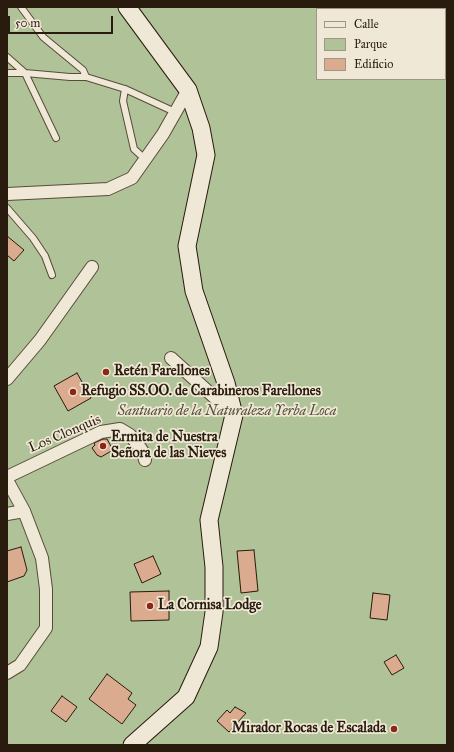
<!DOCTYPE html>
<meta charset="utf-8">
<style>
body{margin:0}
#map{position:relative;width:454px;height:752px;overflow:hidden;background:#e8dcc0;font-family:"IM FELL Great Primer",serif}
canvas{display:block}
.frame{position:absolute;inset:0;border:8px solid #291b0d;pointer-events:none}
.legend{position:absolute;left:316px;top:8px;width:130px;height:72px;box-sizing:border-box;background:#f0e8d6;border:1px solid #a09686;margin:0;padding:5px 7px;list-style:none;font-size:12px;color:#291b0d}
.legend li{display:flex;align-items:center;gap:8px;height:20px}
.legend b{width:20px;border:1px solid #a09686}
.scale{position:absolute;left:8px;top:16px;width:105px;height:18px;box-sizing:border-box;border:2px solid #291b0d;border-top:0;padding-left:5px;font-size:12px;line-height:14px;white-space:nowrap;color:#291b0d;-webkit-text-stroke:3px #f0e8d6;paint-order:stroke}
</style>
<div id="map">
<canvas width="454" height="752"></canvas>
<div class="frame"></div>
<ul class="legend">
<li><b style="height:5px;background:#f0e8d6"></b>Calle</li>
<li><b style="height:11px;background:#b0c297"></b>Parque</li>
<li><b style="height:11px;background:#dbab8f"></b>Edificio</li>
</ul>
<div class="scale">50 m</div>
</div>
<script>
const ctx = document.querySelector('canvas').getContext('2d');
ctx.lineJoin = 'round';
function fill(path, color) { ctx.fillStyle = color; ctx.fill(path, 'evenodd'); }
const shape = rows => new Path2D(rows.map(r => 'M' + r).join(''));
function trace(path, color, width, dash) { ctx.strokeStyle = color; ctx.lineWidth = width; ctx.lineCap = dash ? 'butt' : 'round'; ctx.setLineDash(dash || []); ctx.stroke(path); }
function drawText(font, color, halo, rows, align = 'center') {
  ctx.font = font + ' "IM FELL Great Primer",serif'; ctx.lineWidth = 3.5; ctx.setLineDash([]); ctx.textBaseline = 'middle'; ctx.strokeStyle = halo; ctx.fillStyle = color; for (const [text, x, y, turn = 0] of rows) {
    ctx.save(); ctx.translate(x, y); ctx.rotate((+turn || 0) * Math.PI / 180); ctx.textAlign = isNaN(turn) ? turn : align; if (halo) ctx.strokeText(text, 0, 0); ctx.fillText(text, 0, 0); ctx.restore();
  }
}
fill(shape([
 [7,7,447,7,447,745,7,745],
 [317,9,445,9,445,79,317,79]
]), '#b0c297');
const building = shape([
 [7,236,24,250,14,261,7,255,7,236],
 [77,373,91,398,68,411,54,386,77,373],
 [103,439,107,439,113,450,101,457,97,455,92,448,95,445,94,443,103,439],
 [21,547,27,570,24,576,7,582,7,551,21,547],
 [254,550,258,591,241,593,237,551,254,550],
 [153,556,161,574,142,583,134,564,153,556],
 [169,591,169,620,131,621,130,592,169,591],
 [373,593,390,595,387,620,370,618,373,593],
 [396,655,404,668,392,675,384,662,396,655],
 [107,674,132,693,128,699,136,705,122,724,89,699,107,674],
 [62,696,77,707,66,722,51,711,62,696],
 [235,707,246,713,229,732,217,721,227,710,230,713,235,707]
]);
fill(building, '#dbab8f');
trace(building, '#291b0d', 1);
const lane = shape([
 [21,7,43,37,83,70,86,77],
 [7,57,25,73,70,77,86,77,125,89,175,112],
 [7,73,25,73,56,138],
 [125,89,123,101,134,149,146,160],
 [7,208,33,238,45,256,52,275]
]);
const street = shape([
 [7,194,108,189,132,178,163,134,188,90],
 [171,358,234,415],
 [7,379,40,340,92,267],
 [7,477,101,432,120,429,130,435,139,446,143,452,145,460],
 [7,480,24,511,42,558,46,589,46,628,20,665,7,673],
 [7,514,24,511]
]);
const secondary = shape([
 [127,7,188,90,201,128,206,155,187,246,194,291,226,383,234,415,209,520,214,567,214,612,209,647,186,697,132,745]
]);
trace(lane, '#594b3a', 8);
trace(street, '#594b3a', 14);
trace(secondary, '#291b0d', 19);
trace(lane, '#f0e8d6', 6);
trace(street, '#f0e8d6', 12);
trace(secondary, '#f0e8d6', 17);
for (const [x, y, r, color] of [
 [106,372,4,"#8f2418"],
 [73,392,4,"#8f2418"],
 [103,446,4,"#8f2418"],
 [150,606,4,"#8f2418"],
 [394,729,4,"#8f2418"]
]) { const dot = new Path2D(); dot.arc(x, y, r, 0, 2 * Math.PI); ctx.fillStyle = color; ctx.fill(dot); trace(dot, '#f0e8d6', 1.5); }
drawText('bold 14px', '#291b0d', '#f0e8d6', [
 ["Retén Farellones",114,372],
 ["Refugio SS.OO. de Carabineros Farellones",81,392],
 ["Ermita de Nuestra",111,438],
 ["Señora de las Nieves",111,454],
 ["La Cornisa Lodge",158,606],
 ["Mirador Rocas de Escalada",386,729,"right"]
], 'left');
drawText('italic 14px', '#524d36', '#f0e8d6', [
 ["Santuario de la Naturaleza Yerba Loca",227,412]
]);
drawText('14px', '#291b0d', '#f0e8d6', [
 ["Los Clonquis",65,434,-23]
]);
</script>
